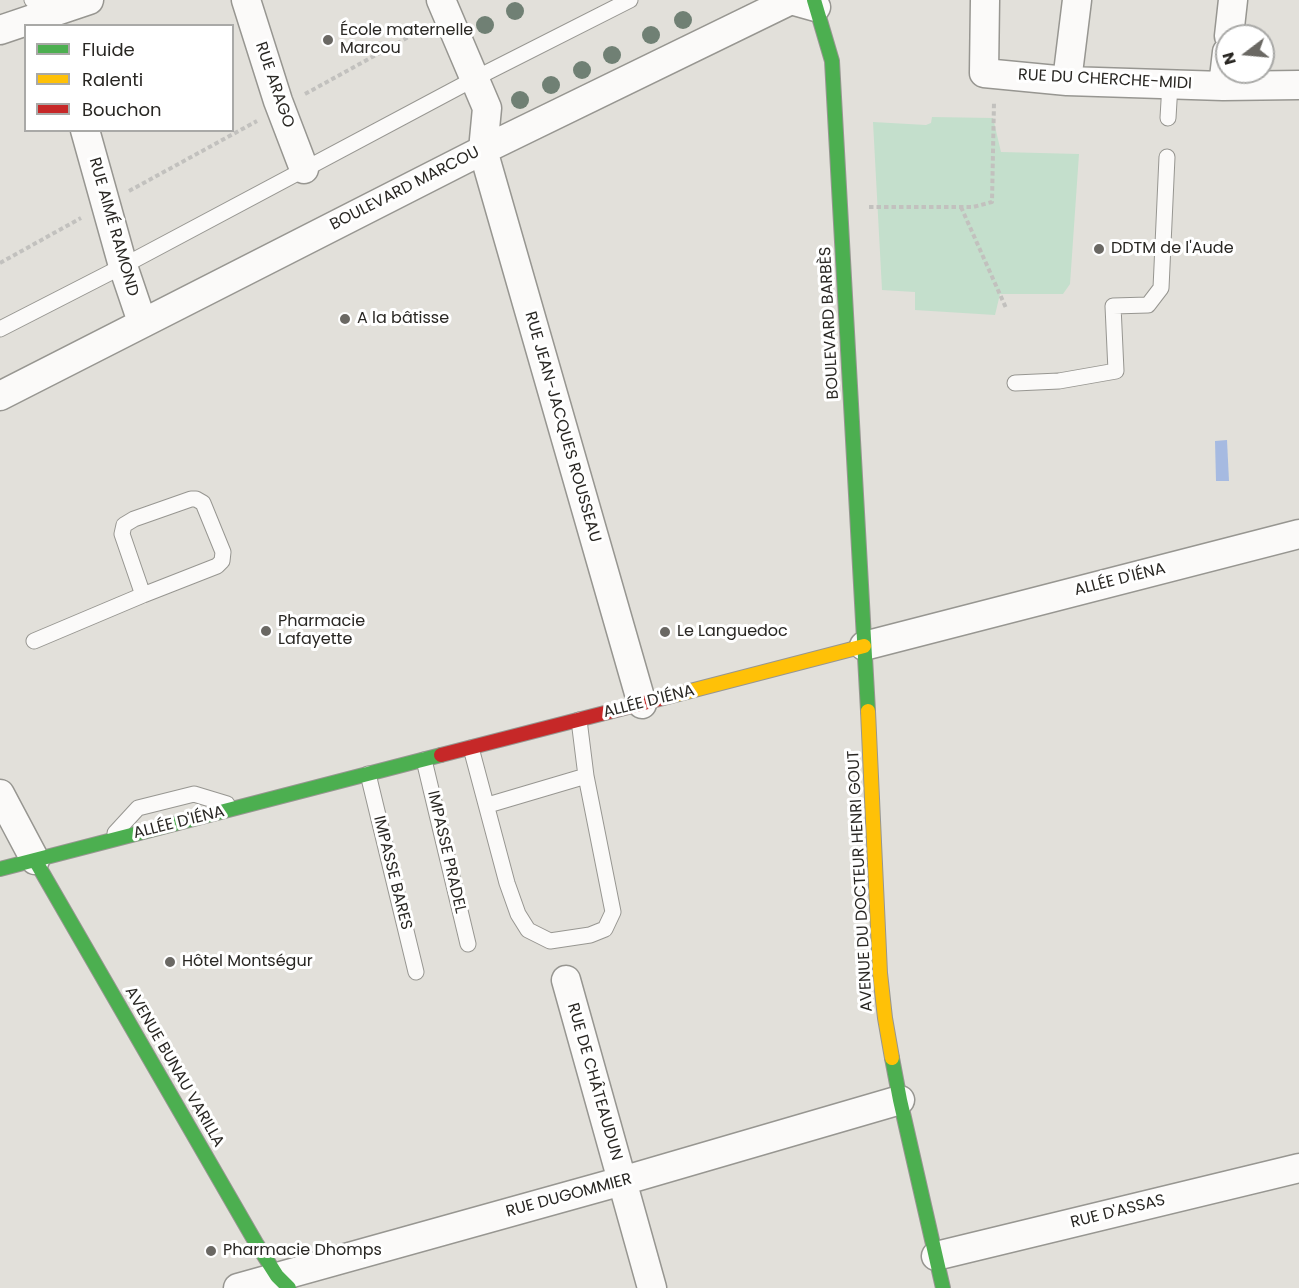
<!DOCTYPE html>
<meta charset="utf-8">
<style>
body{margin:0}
#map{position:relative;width:1299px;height:1288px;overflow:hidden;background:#e2e0da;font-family:Poppins,sans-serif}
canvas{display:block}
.legend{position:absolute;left:24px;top:24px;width:210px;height:108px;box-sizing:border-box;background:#fff;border:2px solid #a9a9a7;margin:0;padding:8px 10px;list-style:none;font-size:18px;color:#292723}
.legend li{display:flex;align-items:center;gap:12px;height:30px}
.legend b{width:30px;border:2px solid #a9a9a7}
.north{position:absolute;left:1215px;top:24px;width:60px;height:60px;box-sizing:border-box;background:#fff;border:2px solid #a9a9a7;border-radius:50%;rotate:254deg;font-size:16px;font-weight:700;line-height:24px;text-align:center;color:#292723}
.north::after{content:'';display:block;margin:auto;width:21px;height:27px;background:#6a6863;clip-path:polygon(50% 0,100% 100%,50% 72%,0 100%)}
</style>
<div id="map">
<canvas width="1299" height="1288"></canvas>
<ul class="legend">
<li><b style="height:8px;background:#4caf50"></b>Fluide</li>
<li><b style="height:8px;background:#ffc107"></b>Ralenti</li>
<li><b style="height:8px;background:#c62828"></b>Bouchon</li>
</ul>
<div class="north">N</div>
</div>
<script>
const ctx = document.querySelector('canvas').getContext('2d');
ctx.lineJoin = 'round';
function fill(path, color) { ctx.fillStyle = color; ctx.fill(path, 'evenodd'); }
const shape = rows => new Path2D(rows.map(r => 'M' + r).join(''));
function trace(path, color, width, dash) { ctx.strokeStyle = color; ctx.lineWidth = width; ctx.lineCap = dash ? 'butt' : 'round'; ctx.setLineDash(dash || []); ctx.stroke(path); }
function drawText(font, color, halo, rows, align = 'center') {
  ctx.font = font + ' Poppins,sans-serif'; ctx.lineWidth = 6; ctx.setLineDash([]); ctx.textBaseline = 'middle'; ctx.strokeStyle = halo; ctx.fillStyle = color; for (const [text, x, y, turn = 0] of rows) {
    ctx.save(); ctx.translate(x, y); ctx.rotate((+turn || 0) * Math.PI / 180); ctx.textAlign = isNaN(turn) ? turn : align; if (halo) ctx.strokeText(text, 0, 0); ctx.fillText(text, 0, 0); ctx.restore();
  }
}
fill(shape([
 [932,117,993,118,1001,152,1079,154,1070,284,1063,294,1000,294,995,315,915,310,915,292,882,290,873,122,926,125,931,123]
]), '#c4dfcc');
fill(shape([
 [1227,440,1229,481,1216,481,1215,441]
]), '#a6bae1');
const lane = shape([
 [32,0,52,12],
 [1168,118,1170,84],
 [0,329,123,266,474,79,630,0],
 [1015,383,1059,381,1116,371,1113,306,1148,305,1161,288,1167,157],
 [34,641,143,595,217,566,222,561,223,552,203,503,196,499,191,499,134,519,124,525,122,534,143,595],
 [471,748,507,883,518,914,528,930,550,941,590,935,605,929,613,912,586,776,579,720],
 [424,760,468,944],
 [368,774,416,972],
 [488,805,586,776],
 [115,833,138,808,194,794,227,804]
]);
const street = shape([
 [246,0,278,101,304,169],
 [441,0,487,108,483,150,642,704],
 [985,0,984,73,1067,81,1223,86,1299,85],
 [0,30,89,0],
 [1229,36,1233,0],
 [1067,81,1077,0],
 [1223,86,1227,52],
 [85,130,123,266,142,322],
 [0,396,483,150,791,0,816,7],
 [864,646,1299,534],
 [0,794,35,860],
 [566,980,652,1288],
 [936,1256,1299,1168],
 [238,1288,622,1181,900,1100]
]);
const fast = shape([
 [814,0,832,61,868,711],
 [35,860,256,1243,277,1276,289,1288],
 [0,869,441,755],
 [892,1058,900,1100,943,1288]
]);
const slow = shape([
 [671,696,864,646],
 [868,711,880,973,885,1018,892,1058]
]);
const jam = shape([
 [441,755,671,696]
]);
trace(lane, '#979691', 17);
trace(street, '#979691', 31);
trace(fast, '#979691', 16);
trace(slow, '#979691', 16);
trace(jam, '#979691', 16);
trace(shape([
 [305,94,425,28],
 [129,191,257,121],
 [869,207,973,207,992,202,994,102],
 [961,207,1006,308],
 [0,263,81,218]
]), '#c2c1be', 4, [4.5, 3]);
trace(lane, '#fbfaf9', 15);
trace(street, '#fbfaf9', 28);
trace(fast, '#4caf50', 14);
trace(slow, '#ffc107', 14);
trace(jam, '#c62828', 14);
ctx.fillStyle = '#708074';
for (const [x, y] of [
 [515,11],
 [683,20],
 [485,25],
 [651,35],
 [612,55],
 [582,70],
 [551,85],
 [520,100]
]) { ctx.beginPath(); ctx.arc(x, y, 9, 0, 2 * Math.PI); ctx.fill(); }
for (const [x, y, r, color] of [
 [328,40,6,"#6a6863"],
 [1099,249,6,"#6a6863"],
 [345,319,6,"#6a6863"],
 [266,631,6,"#6a6863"],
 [665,632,6,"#6a6863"],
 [170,962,6,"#6a6863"],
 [211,1251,6,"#6a6863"]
]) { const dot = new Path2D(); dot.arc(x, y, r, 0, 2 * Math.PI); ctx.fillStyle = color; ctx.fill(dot); trace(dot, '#fff', 2); }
drawText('16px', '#292723', '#fff', [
 ["École maternelle",340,31],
 ["Marcou",340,49],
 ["DDTM de l'Aude",1111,249],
 ["A la bâtisse",357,319],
 ["Pharmacie",278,622],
 ["Lafayette",278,640],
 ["Le Languedoc",677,632],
 ["Hôtel Montségur",182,962],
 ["Pharmacie Dhomps",223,1251]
], 'left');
drawText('16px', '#292723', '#fff', [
 ["RUE DU CHERCHE-MIDI",1105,80,3],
 ["RUE ARAGO",274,85,71],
 ["BOULEVARD MARCOU",405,189,-27],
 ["RUE AIMÉ RAMOND",113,227,74],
 ["BOULEVARD BARBÈS",830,323,-93],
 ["RUE JEAN-JACQUES ROUSSEAU",562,427,74],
 ["ALLÉE D'IÉNA",1120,580,-14],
 ["ALLÉE D'IÉNA",649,702,-14],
 ["ALLÉE D'IÉNA",179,823,-14],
 ["IMPASSE PRADEL",446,852,77],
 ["IMPASSE BARES",392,873,76],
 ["AVENUE DU DOCTEUR HENRI GOUT",861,881,-93],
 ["AVENUE BUNAU VARILLA",174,1067,60],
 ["RUE DE CHÂTEAUDUN",594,1082,74],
 ["RUE DUGOMMIER",569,1196,-15],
 ["RUE D'ASSAS",1118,1212,-14]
]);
</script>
